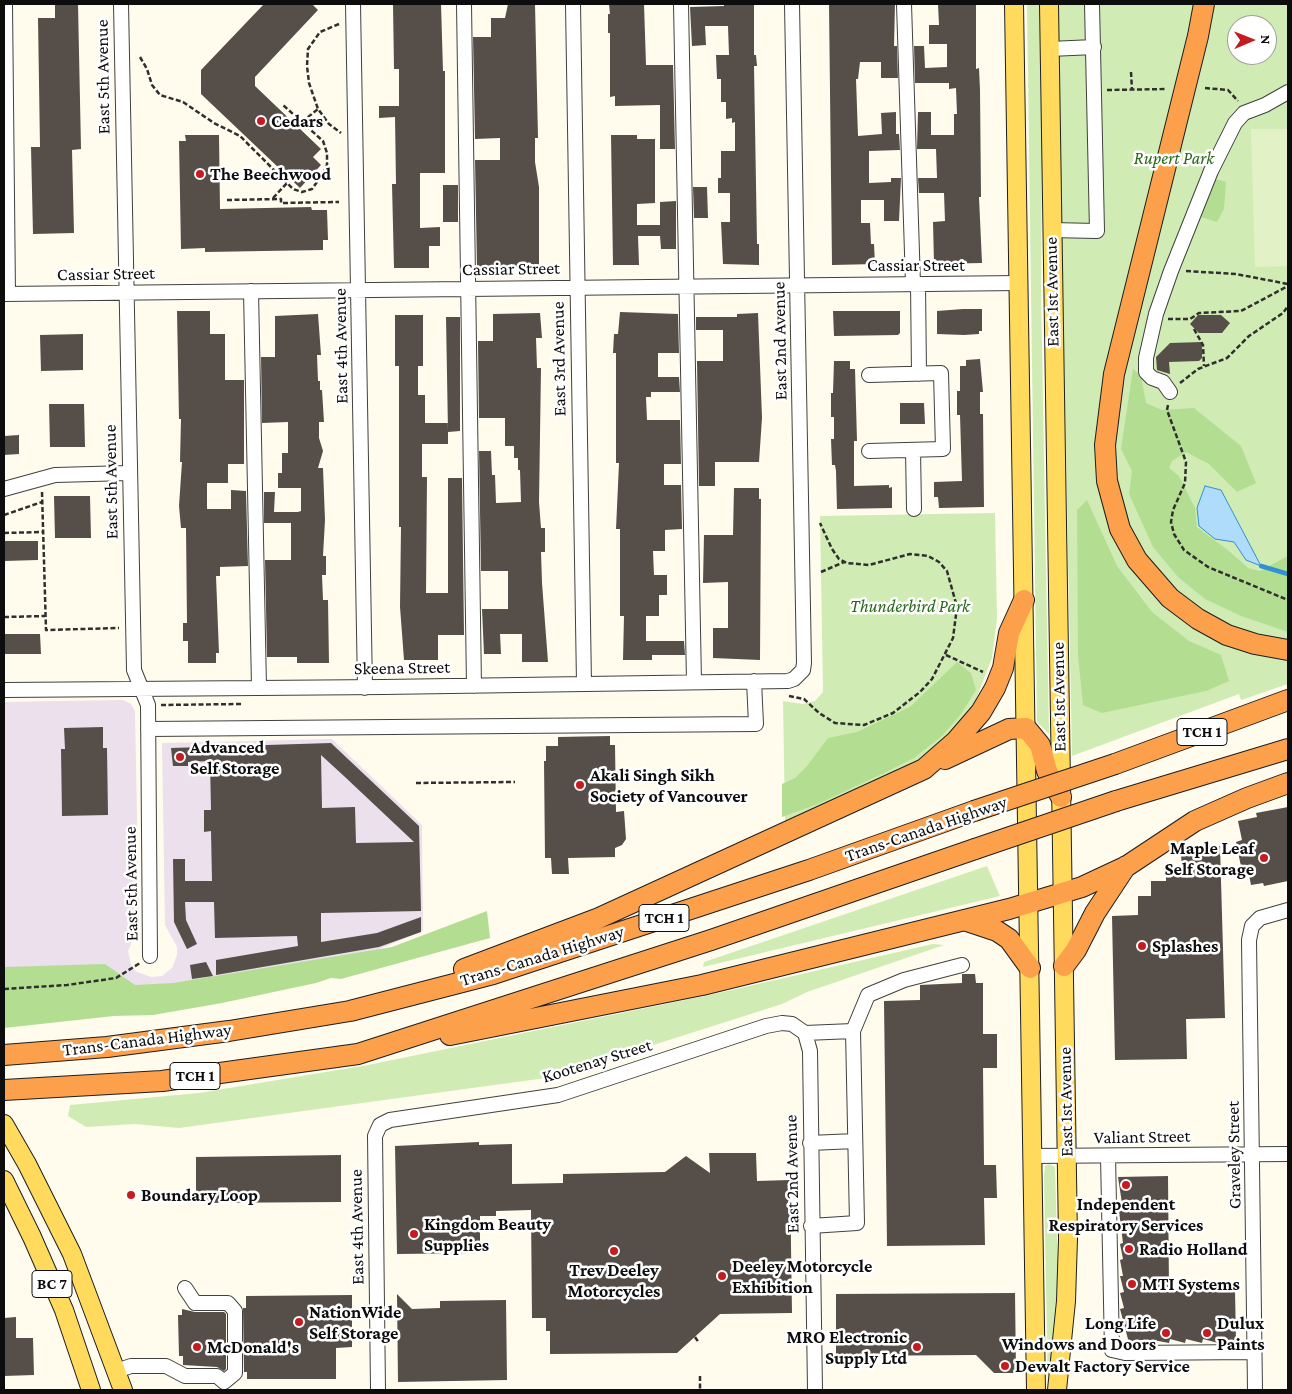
<!DOCTYPE html>
<style>
body{margin:0}
#map{position:relative;width:1292px;height:1394px;overflow:hidden;background:#fffced;font-family:"Crimson Pro",serif}
canvas{display:block}
.frame{position:absolute;inset:0;border:5px solid #0d0d0d;pointer-events:none}
.north{position:absolute;left:1227px;top:15px;width:50px;height:50px;box-sizing:border-box;background:#fff;border:1px solid #9e9e9e;border-radius:50%;rotate:89deg;font-size:14px;font-weight:700;line-height:20px;text-align:center;color:#0d0d0d}
.north::after{content:'';display:block;margin:auto;width:18px;height:22px;background:#c51c21;clip-path:polygon(50% 0,100% 100%,50% 72%,0 100%)}
</style>
<div id="map">
<canvas width="1292" height="1394"></canvas>
<div class="frame"></div>
<div class="north">N</div>
</div>
<script>
const ctx = document.querySelector('canvas').getContext('2d');
ctx.lineJoin = 'round';
function fill(path, color) { ctx.fillStyle = color; ctx.fill(path, 'evenodd'); }
const shape = rows => new Path2D(rows.map(r => 'M' + r).join(''));
function trace(path, color, width, dash) { ctx.strokeStyle = color; ctx.lineWidth = width; ctx.lineCap = dash ? 'butt' : 'round'; ctx.setLineDash(dash || []); ctx.stroke(path); }
function drawText(font, color, halo, rows, align = 'center') {
  ctx.font = font + ' "Crimson Pro",serif'; ctx.lineWidth = 5; ctx.setLineDash([]); ctx.textBaseline = 'middle'; ctx.strokeStyle = halo; ctx.fillStyle = color; for (const [text, x, y, turn = 0] of rows) {
    ctx.save(); ctx.translate(x, y); ctx.rotate((+turn || 0) * Math.PI / 180); ctx.textAlign = isNaN(turn) ? turn : align; if (halo) ctx.strokeText(text, 0, 0); ctx.fillText(text, 0, 0); ctx.restore();
  }
}
fill(shape([
 [123,700,131,704,135,711,139,925,128,951,132,968,137,972,151,977,162,976,172,968,177,955,177,947,165,925,162,743,332,739,422,825,423,931,358,958,175,998,4,1001,4,702]
]), '#ebe0ec');
fill(shape([
 [1027,4,1043,4,1041,292,1049,734,1037,722],
 [1057,4,1288,4,1288,684,1241,700,1239,694,1072,756],
 [1237,25,1267,25,1267,55,1237,55],
 [995,513,997,619,992,658,974,704,944,741,915,763,785,821,783,701,803,704,815,701,823,692,820,516],
 [987,866,1000,896,703,967,704,962],
 [933,944,944,945,807,992,782,1004,553,1077,179,1128,135,1124,86,1127,68,1116,70,1105,199,1093,368,1065,714,994],
 [1049,1164,1055,1167,1058,1275,1049,1390,1048,1390,1044,1177,1045,1166]
]), '#d0ecb4');
fill(shape([
 [1212,178,1226,182,1224,209,1217,222,1198,216],
 [1133,369,1141,376,1146,403,1162,410,1194,408,1241,446,1256,483,1237,492,1209,464,1186,452,1172,461,1169,468,1179,476,1195,508,1197,527,1229,551,1248,568,1260,571,1288,556,1288,632,1241,616,1205,599,1178,577,1153,547,1129,494,1132,471,1121,449],
 [1087,500,1117,566,1152,612,1189,641,1221,655,1229,681,1206,691,1102,713,1083,705,1078,656,1077,510],
 [957,662,971,673,976,690,961,714,942,736,914,758,886,772,818,804,782,817,782,784,795,778,807,766,828,738,857,732,910,707],
 [487,911,490,938,341,979,331,978,316,983,222,1003,153,1015,114,1016,4,1028,4,967,105,964,135,985,173,983,392,947]
]), '#b3de92');
fill(shape([
 [1251,129,1288,129,1288,266,1255,267]
]), '#e2f2c6');
const water = shape([
 [1205,486,1221,490,1261,566,1246,560,1234,542,1215,539,1199,526,1197,508,1205,486]
]);
fill(water, '#aedcfa');
trace(water, '#3091d5', 1);
trace(shape([
 [1261,566,1288,574]
]), '#3091d5', 4.5);
fill(shape([
 [55,4,78,4,81,149,72,150,74,233,33,234,31,147,40,147,38,18,55,18],
 [264,4,312,4,318,10,255,77,255,86,321,149,313,157,321,165,300,188,201,94,201,70],
 [393,4,441,4,443,71,445,71,445,173,420,173,420,228,440,227,440,246,429,246,429,268,394,268,392,184,396,184,395,117,379,118,379,106,399,106,399,69,394,69],
 [508,4,535,4,538,138,535,138,535,162,539,187,539,267,477,268,475,160,500,160,500,138,475,139,473,37,491,37,491,18,505,18],
 [609,4,644,4,646,65,673,65,675,149,660,149,660,105,615,106,615,96,610,97,610,33,608,33,608,14,610,14],
 [724,4,754,4,754,55,756,55,757,66,754,66,757,244,759,244,759,265,723,264,721,222,730,222,730,193,718,193,718,178,721,178,721,151,735,151,735,122,732,123,732,118,726,119,726,102,721,102,721,79,717,79,716,55,729,55,728,26,705,26,706,45,692,46,690,7,724,6],
 [829,4,895,4,894,46,897,46,898,78,881,78,881,62,860,62,858,79,856,79,858,136,882,134,881,113,896,112,896,134,899,134,900,150,869,151,869,183,891,182,891,178,901,178,899,221,884,221,884,200,861,200,861,223,870,223,871,244,874,244,875,264,832,265],
 [938,4,976,4,976,69,979,68,980,90,981,197,979,197,982,263,934,264,933,222,945,221,944,193,919,193,918,178,937,178,936,149,917,149,918,112,931,112,931,135,954,135,954,114,957,114,956,88,949,89,949,83,915,83,914,46,924,46,925,68,947,67,947,44,929,44,929,25,939,25],
 [185,135,219,135,220,209,311,207,312,210,327,210,328,240,323,240,323,250,205,252,205,248,181,249,179,141,186,141],
 [611,135,637,135,637,139,655,139,655,203,637,204,637,225,660,225,660,202,676,201,676,249,661,249,660,236,638,236,639,265,613,265],
 [443,185,458,185,458,222,443,222],
 [693,187,707,187,708,218,694,218],
 [963,309,982,309,982,331,979,331,979,334,964,335,937,334,937,311],
 [177,311,210,311,210,334,225,334,225,380,244,380,244,464,228,464,228,483,207,483,207,509,231,509,231,490,246,491,248,566,220,567,220,576,216,576,219,653,216,653,216,663,188,663,188,641,183,641,183,623,187,623,186,528,181,528,179,506,182,462,180,462,181,419,179,419],
 [833,311,900,311,900,333,898,335,834,336],
 [620,312,678,314,679,353,658,353,658,377,679,377,680,392,651,392,651,397,646,397,647,420,680,420,681,464,664,464,664,485,681,485,682,529,665,530,665,551,653,551,654,575,667,575,667,595,659,595,659,616,646,616,646,641,684,641,685,655,652,655,652,660,623,660,624,616,620,616,620,529,616,529,619,463,616,463,616,353,613,353,614,334,618,334],
 [540,313,542,338,536,338,537,368,541,368,539,502,541,528,545,528,545,552,541,552,542,583,548,662,522,662,522,634,500,634,501,654,484,654,482,609,508,609,508,571,481,571,479,451,491,451,492,475,495,475,496,503,521,502,520,470,518,470,518,458,514,458,514,446,505,446,505,418,479,418,478,341,493,341,493,314],
 [758,313,762,418,759,462,715,462,715,486,699,486,697,361,723,361,723,330,696,330,696,317,737,317,737,314],
 [318,314,321,355,317,355,318,381,320,381,320,390,322,390,324,422,319,422,319,438,323,451,318,468,323,468,325,520,323,556,326,556,326,575,322,575,323,600,328,600,329,663,297,663,297,657,267,657,265,560,291,560,291,523,264,523,264,492,275,492,274,512,298,512,301,511,301,488,278,488,278,473,282,473,282,453,288,453,288,422,262,423,261,357,275,357,275,316],
 [395,315,423,315,423,366,418,366,418,395,425,395,425,423,448,423,448,444,422,444,422,477,427,477,426,593,448,593,448,478,462,478,464,635,438,635,438,660,404,660,400,607,401,527,399,527,399,366,395,366],
 [1198,315,1221,315,1230,323,1222,333,1199,333,1190,324],
 [446,317,460,317,460,431,448,432],
 [83,334,83,370,41,371,40,335],
 [1202,342,1202,358,1199,361,1169,362,1170,374,1157,370,1156,357,1170,343],
 [980,359,983,392,980,392,980,414,983,414,984,507,939,508,938,497,934,497,934,482,962,481,960,415,957,415,957,391,960,391,960,366,966,366,966,360],
 [834,361,850,361,850,369,855,369,857,441,854,441,854,486,889,485,889,488,892,487,892,508,837,509,836,471,835,465,832,465,831,439,834,439,834,417,831,417,831,393,833,393],
 [900,403,924,403,925,424,900,424],
 [49,404,84,404,85,447,50,447],
 [19,435,19,454,4,455,4,436],
 [734,488,759,488,759,499,761,499,760,660,713,658,713,628,728,628,728,582,703,583,704,535,733,535],
 [54,496,90,496,91,538,55,538],
 [4,541,38,541,38,560,4,561],
 [4,634,40,634,41,654,4,654],
 [103,727,103,748,107,748,108,815,62,816,61,749,65,749,64,728],
 [610,736,610,745,615,745,616,812,624,811,626,839,622,845,615,848,615,857,568,858,569,874,552,874,551,858,545,858,544,761,546,761,546,746,558,746,558,737],
 [331,743,419,826,421,911,321,913,321,942,377,933,421,917,421,932,379,947,216,975,216,960,298,946,297,936,215,938,214,902,185,902,186,920,197,944,187,949,174,922,173,859,185,859,185,881,212,881,211,831,204,832,204,810,211,810,210,761,188,762,188,766,173,766,171,748],
 [321,755,345,777,414,842,356,843,355,807,322,808],
 [1288,807,1288,881,1264,886,1263,883,1251,885,1249,875,1243,876,1236,842,1242,840,1238,821,1257,817,1256,813],
 [1220,846,1225,1018,1186,1019,1187,1059,1115,1060,1112,916,1138,915,1138,896,1151,896,1151,881,1166,881,1166,868,1182,867,1181,855,1195,855,1195,847],
 [206,962,213,976,192,979,190,965],
 [962,974,975,974,976,983,983,983,983,1034,997,1034,997,1068,983,1068,984,1165,996,1165,997,1198,984,1198,985,1245,887,1246,884,1001,920,1000,920,985,962,983],
 [479,1142,479,1145,512,1144,512,1184,563,1183,563,1174,665,1172,686,1156,710,1173,709,1153,756,1153,757,1181,790,1180,792,1313,720,1314,677,1353,550,1354,550,1331,546,1331,546,1318,532,1318,531,1210,496,1211,496,1216,480,1216,480,1253,397,1254,395,1146],
 [341,1155,341,1202,196,1203,196,1157],
 [1168,1176,1169,1291,1235,1290,1236,1342,1219,1339,1218,1343,1203,1339,1202,1343,1186,1339,1185,1343,1170,1339,1169,1343,1153,1340,1152,1343,1142,1340,1129,1343,1120,1309,1124,1308,1120,1293,1124,1292,1120,1276,1123,1276,1120,1260,1123,1259,1120,1244,1123,1243,1119,1211,1123,1210,1118,1177],
 [1015,1293,1016,1373,994,1373,976,1355,836,1356,836,1294],
 [397,1294,412,1309,440,1308,440,1301,506,1300,507,1380,398,1382],
 [352,1295,352,1347,336,1348,336,1379,247,1379,247,1372,244,1372,243,1308,246,1308,246,1296],
 [182,1309,195,1312,224,1312,226,1314,226,1369,224,1371,217,1367,183,1365,183,1356,179,1356,178,1315,182,1315],
 [16,1317,16,1338,33,1338,34,1375,4,1376,4,1318]
]), '#564e48');
const minor = shape([
 [5,4,8,294],
 [121,4,134,670,148,705,150,956],
 [353,4,365,688],
 [464,4,474,686],
 [573,4,584,684],
 [681,4,694,682],
 [904,4,913,284],
 [1050,49,1094,47],
 [1051,230,1097,231,1092,4],
 [918,284,919,374],
 [251,291,259,687],
 [4,294,1019,283],
 [1170,392,1163,382,1152,378,1146,372,1146,358,1156,314,1171,271,1211,171,1235,123,1244,113,1265,105,1288,92],
 [913,450,914,509],
 [869,451,943,449,941,373,869,375],
 [4,489,55,475,129,473],
 [4,690,383,687,788,681,794,679,803,670,804,663,792,4],
 [148,729,756,724,754,681],
 [853,1031,868,995,904,980,962,965],
 [805,1033,853,1031,857,1223,811,1226],
 [810,1143,855,1141],
 [1033,1156,1288,1154],
 [1108,1156,1112,1350,1125,1353,1254,1352],
 [116,1371,131,1366,166,1366,185,1376,217,1376,224,1382,235,1373,235,1311,228,1303,195,1303,185,1288],
 [378,1390,375,1136,380,1125,390,1120,558,1095,766,1026,782,1023,792,1024,805,1033,810,1051,815,1390],
 [1255,1390,1249,940,1252,926,1260,918,1288,910]
]);
const major = shape([
 [1014,4,1036,1390],
 [1049,4,1068,1239,1066,1301,1057,1390],
 [4,1124,27,1164,72,1254,123,1390],
 [4,1180,32,1237,64,1310,91,1390]
]);
const highway = shape([
 [1204,4,1198,36,1114,374,1105,445,1107,481,1120,529,1137,560,1170,598,1198,619,1227,635,1255,644,1288,650],
 [945,759,1009,729,1026,728,1040,745,1047,771,1061,797],
 [1115,764,1288,700],
 [1116,801,1288,749],
 [964,920,997,931,1009,939,1030,968],
 [1064,966,1076,950,1095,913,1126,866],
 [464,969,599,918,924,769,956,741,981,712,995,688,1003,668,1009,633,1024,600],
 [450,1035,702,985,1009,909,1082,887,1127,866,1195,821,1247,798,1288,783],
 [4,1055,107,1047,229,1031,350,1011,493,974,809,870,974,811],
 [4,1090,162,1081,358,1054,711,940,975,849]
]);
trace(minor, '#404040', 16);
trace(major, '#1e1e1e', 20);
trace(highway, '#1e1e1e', 22);
trace(shape([
 [339,24,320,32,308,49,307,66,309,83,318,109,329,124,341,133],
 [140,57,147,69,152,85,160,95,183,102,214,123,240,136,293,189,302,192,312,189,322,175,327,165,327,153,323,141,283,105],
 [1131,72,1132,90],
 [1205,88,1228,90,1238,101],
 [1107,90,1167,89],
 [302,122,318,109],
 [273,198,287,183],
 [227,200,281,199,281,203,339,202],
 [1186,271,1236,274,1288,284],
 [1168,319,1190,319,1199,313,1241,311,1288,286],
 [1194,329,1203,345,1204,366],
 [1180,383,1198,369,1227,358,1249,336,1283,313,1288,306],
 [1168,405,1167,410,1186,462,1185,483,1173,510,1171,522,1174,534,1184,550,1208,567,1288,600],
 [42,492,46,630,119,628],
 [4,515,42,502],
 [4,533,43,532],
 [821,572,844,562],
 [4,617,45,616],
 [946,655,983,672],
 [789,696,804,699,819,713,835,723,864,725,893,713,920,692,932,679,953,638,957,607,947,571,939,562,928,556,910,554,869,565,847,563,839,559,832,549,820,523],
 [161,705,241,704],
 [416,783,515,782],
 [4,989,67,985,116,978,140,963],
 [695,1337,699,1343],
 [700,1376,700,1390]
]), '#2f2f2f', 2.5, [5, 2.5]);
trace(minor, '#fff', 14);
trace(major, '#ffda5d', 18);
trace(highway, '#fda04c', 20);
const highwayBridge = shape([
 [974,811,1115,764],
 [975,849,1116,801]
]);
trace(highwayBridge, '#1e1e1e', 22, []);
trace(highwayBridge, '#fda04c', 20);
for (const [x, y, r, color] of [
 [261,121,5,"#c51c21"],
 [200,174,5,"#c51c21"],
 [180,757,5,"#c51c21"],
 [580,785,5,"#c51c21"],
 [1264,858,5,"#c51c21"],
 [1142,946,5,"#c51c21"],
 [1126,1185,5,"#c51c21"],
 [131,1195,5,"#c51c21"],
 [414,1234,5,"#c51c21"],
 [1129,1249,5,"#c51c21"],
 [614,1251,5,"#c51c21"],
 [722,1276,5,"#c51c21"],
 [1132,1284,5,"#c51c21"],
 [299,1322,5,"#c51c21"],
 [1166,1333,5,"#c51c21"],
 [1207,1333,5,"#c51c21"],
 [197,1347,5,"#c51c21"],
 [917,1347,5,"#c51c21"],
 [1005,1366,5,"#c51c21"]
]) { const dot = new Path2D(); dot.arc(x, y, r, 0, 2 * Math.PI); ctx.fillStyle = color; ctx.fill(dot); trace(dot, '#fff', 2); }
for (const [x, y, w] of [
 [1202,732,50],
 [664,918,50],
 [195,1076,50],
 [52,1284,40]
]) { const box = new Path2D(); box.roundRect(x - w / 2, y - 13.5, w, 27, 4); ctx.fillStyle = '#fff'; ctx.fill(box); trace(box, '#0d0d0d', 1); }
drawText('bold 16px', '#0d0d0d', null, [
 ["TCH 1",1202,732],
 ["TCH 1",664,918],
 ["TCH 1",195,1076],
 ["BC 7",52,1284]
]);
drawText('18px', '#0d0d0d', '#fff', [
 ["East 5th Avenue",103,77,-91],
 ["Cassiar Street",916,265],
 ["Cassiar Street",511,269,-1],
 ["Cassiar Street",106,274,-1],
 ["East 1st Avenue",1052,292,-91],
 ["East 2nd Avenue",780,341,-91],
 ["East 4th Avenue",341,346,-91],
 ["East 3rd Avenue",559,359,-91],
 ["East 5th Avenue",111,482,-91],
 ["Skeena Street",402,668,-1],
 ["East 1st Avenue",1059,697,-91],
 ["Trans-Canada Highway",926,829,-19],
 ["East 5th Avenue",131,884,-91],
 ["Trans-Canada Highway",542,956,-17],
 ["Trans-Canada Highway",147,1040,-7],
 ["Kootenay Street",597,1061,-17],
 ["East 1st Avenue",1066,1102,-91],
 ["Valiant Street",1142,1137,-1],
 ["Graveley Street",1234,1155,-91],
 ["East 2nd Avenue",792,1174,-91],
 ["East 4th Avenue",357,1227,-91]
]);
drawText('bold 18px', '#0d0d0d', '#fff', [
 ["Cedars",271,121],
 ["The Beechwood",210,174],
 ["Advanced",190,747],
 ["Self Storage",190,768],
 ["Akali Singh Sikh",590,775],
 ["Society of Vancouver",590,796],
 ["Maple Leaf",1254,848,"right"],
 ["Self Storage",1254,869,"right"],
 ["Splashes",1152,946],
 ["Boundary Loop",141,1195],
 ["Independent",1126,1204,"center"],
 ["Respiratory Services",1126,1225,"center"],
 ["Kingdom Beauty",424,1224],
 ["Supplies",424,1245],
 ["Radio Holland",1139,1249],
 ["Deeley Motorcycle",732,1266],
 ["Exhibition",732,1287],
 ["Trev Deeley",614,1270,"center"],
 ["Motorcycles",614,1291,"center"],
 ["MTI Systems",1142,1284],
 ["NationWide",309,1312],
 ["Self Storage",309,1333],
 ["Long Life",1156,1323,"right"],
 ["Windows and Doors",1156,1344,"right"],
 ["Dulux",1217,1323],
 ["Paints",1217,1344],
 ["MRO Electronic",907,1337,"right"],
 ["Supply Ltd",907,1358,"right"],
 ["McDonald's",207,1347],
 ["Dewalt Factory Service",1015,1366]
], 'left');
drawText('italic 18px', '#286819', '#fff', [
 ["Rupert Park",1174,158],
 ["Thunderbird Park",910,606]
]);
</script>
